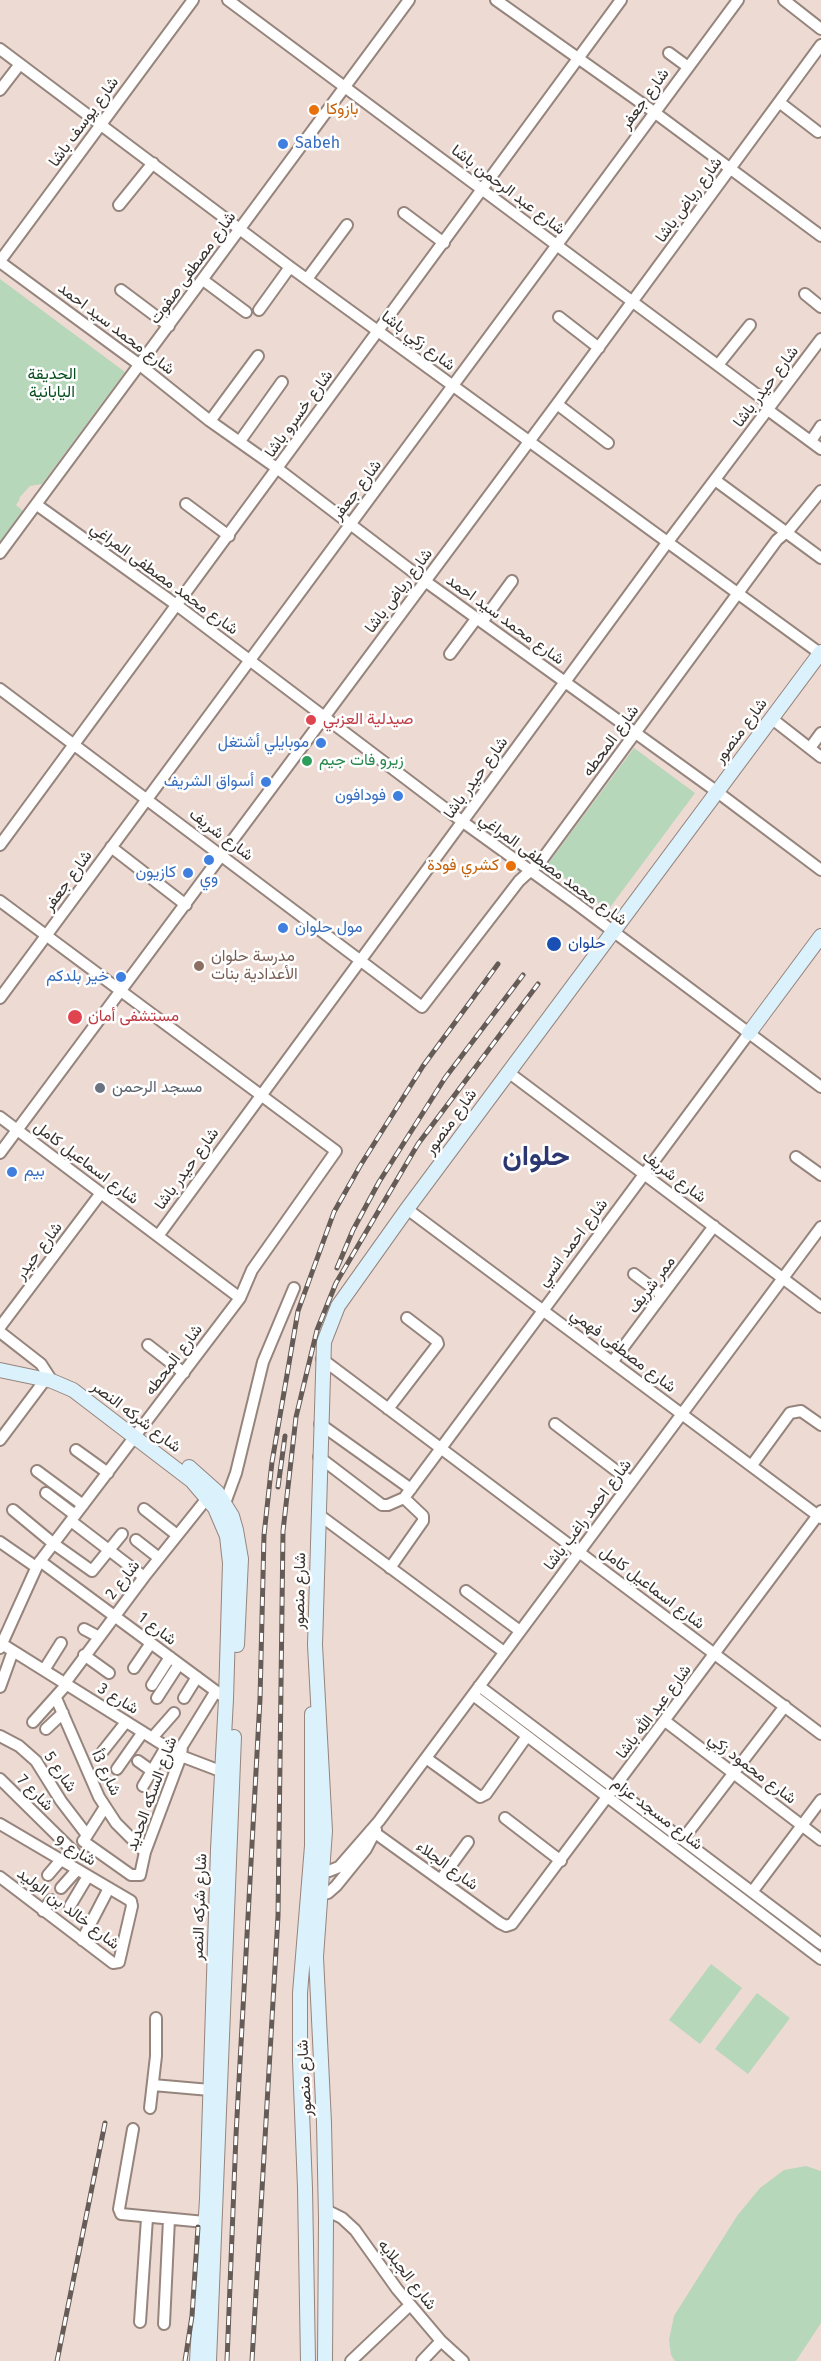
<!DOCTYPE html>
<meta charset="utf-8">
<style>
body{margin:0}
canvas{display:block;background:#eddad2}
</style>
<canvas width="821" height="2361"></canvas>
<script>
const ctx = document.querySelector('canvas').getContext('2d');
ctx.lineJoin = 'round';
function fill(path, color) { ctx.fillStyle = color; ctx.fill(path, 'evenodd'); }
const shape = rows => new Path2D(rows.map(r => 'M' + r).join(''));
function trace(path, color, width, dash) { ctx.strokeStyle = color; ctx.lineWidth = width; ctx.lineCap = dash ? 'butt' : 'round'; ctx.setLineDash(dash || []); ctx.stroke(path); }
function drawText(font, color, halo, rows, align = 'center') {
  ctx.font = font + ' "Fira Sans",Vazirmatn,sans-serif'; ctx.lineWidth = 5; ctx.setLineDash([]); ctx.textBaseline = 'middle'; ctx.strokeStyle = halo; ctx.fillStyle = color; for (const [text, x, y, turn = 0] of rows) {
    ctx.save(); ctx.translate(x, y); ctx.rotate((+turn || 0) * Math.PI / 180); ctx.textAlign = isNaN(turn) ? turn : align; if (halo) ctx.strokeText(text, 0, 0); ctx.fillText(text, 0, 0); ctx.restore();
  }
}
fill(shape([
 [0,279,125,372,42,484,30,486,19,498,20,499,16,505,23,511,0,542],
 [634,748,695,793,608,910,547,865],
 [711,1964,742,1988,700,2044,669,2020],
 [757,1993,790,2018,748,2074,715,2049],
 [806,2166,821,2171,821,2323,796,2361,675,2361,671,2355,669,2340,674,2316,737,2216,760,2188,784,2170]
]), '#b6d7ba');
const street = shape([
 [228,0,771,405],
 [496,0,654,112,821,236],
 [784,0,821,29],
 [0,49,290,267,821,654],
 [669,53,688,67],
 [0,90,20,64],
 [779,102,818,132],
 [119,205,153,163],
 [404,213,444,243],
 [0,261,193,0],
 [0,262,140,365,210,421,278,469,425,581,716,791,821,870],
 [307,279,347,225],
 [203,280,246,312],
 [121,290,169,326],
 [805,294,821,307],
 [259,310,290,267],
 [559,317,599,348],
 [718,365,750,325],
 [557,404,608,443],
 [768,410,821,449],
 [210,421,258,356],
 [240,441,282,382],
 [811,441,821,426],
 [715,480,821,558],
 [186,504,229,536],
 [37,505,178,606,463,822,574,902,821,1087],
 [0,553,409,0],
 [482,622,512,581],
 [450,654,476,619],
 [0,689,422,1007,519,881,541,861,777,540,789,530,821,491],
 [771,718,821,757],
 [810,748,821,733],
 [0,845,621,0],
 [111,847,186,905],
 [0,901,336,1151,252,1270,240,1298,38,1564,0,1648],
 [0,998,738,0],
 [508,1072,821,1307],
 [0,1117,240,1298],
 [0,1153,557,404,821,45],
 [796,1157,821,1175],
 [407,1209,821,1518],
 [158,1236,667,543,821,339],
 [634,1274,662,1295],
 [0,1327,101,1193],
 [0,1332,41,1364,52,1381],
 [148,1345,184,1373],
 [322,1359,821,1734],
 [613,1361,714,1226],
 [388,1409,438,1344,437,1341,407,1318],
 [320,1424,411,1489],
 [555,1424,631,1482],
 [0,1440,45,1380],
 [76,1450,108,1473],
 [319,1457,382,1505,388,1505,404,1498],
 [752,1465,790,1413,801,1411,821,1425],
 [37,1471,83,1505],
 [46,1493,75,1515],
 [225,1503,236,1473,263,1362,294,1288],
 [144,1509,177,1535],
 [13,1510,54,1544,92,1571,122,1534],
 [318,1514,504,1652],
 [71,1521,144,1577],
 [136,1540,159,1558],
 [0,1542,36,1567],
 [40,1561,221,1695],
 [390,1568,423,1521,423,1516,404,1498,749,1033],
 [466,1591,520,1631],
 [84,1629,99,1637],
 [2,1644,181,1756,223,1772],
 [84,1655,109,1673],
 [134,1668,151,1643],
 [44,1670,61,1643],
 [65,1683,144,1577,208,1497],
 [152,1685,170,1657],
 [479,1686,821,1944],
 [0,1687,13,1651],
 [473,1695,821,1959],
 [56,1698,99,1797,116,1823,145,1852],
 [157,1698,179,1664],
 [184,1698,197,1677],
 [665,1721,821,1840],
 [33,1722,67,1684],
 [46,1729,63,1713],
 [0,1736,19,1746,36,1761,61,1801,87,1835],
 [152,1738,174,1713],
 [103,1751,126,1722],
 [426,1758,480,1797,486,1794,527,1736],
 [138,1761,152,1771],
 [117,1769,143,1732],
 [0,1779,75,1853],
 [143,1786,166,1747],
 [505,1818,561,1861],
 [0,1824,131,1901,132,1906,119,1962,113,1963,0,1877],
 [371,1830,500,1923,506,1926,512,1924,821,1511],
 [683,1839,785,1706],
 [84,1840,105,1807],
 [83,1841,131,1875,140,1875,145,1852,181,1756,182,1746,216,1691],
 [316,1871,329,1871,339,1867,379,1821,821,1227],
 [48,1875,60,1861],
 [441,1879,468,1842],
 [61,1888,77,1870],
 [752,1892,821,1800],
 [313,1896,328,1893,336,1886,366,1849,376,1830],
 [70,1906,88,1876],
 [43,1911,51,1900],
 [82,1940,109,1888],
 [153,2085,210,2090],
 [150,2108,156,2056,156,2018],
 [133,2129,119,2209,121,2214,205,2222],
 [326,2210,342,2218,355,2230,397,2289,441,2341,463,2361],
 [140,2322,147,2218],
 [164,2324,169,2219],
 [351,2361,410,2305],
 [422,2361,441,2341]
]);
const secondary = shape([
 [749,1033,821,936],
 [0,1370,52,1381,73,1390,192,1481,215,1508,227,1536,230,1563,226,1699,218,1849,207,2199,197,2361],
 [189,1467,217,1492,232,1516,236,1530,241,1559,237,1645],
 [209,2361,234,1737],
 [308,2361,305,2188,300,2061,300,1993,312,1846,312,1714],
 [325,2361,326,2219,324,2123,316,1957,325,1831,315,1645,324,1342,338,1306,407,1209,821,652]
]);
trace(street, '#96857d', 14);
trace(secondary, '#96857d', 16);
trace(street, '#fff', 10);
trace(secondary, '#dbf1fc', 14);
const rail = shape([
 [337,1268,353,1230,379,1182,445,1078,523,975],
 [278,1487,285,1436],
 [57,2361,105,2123],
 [185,2361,192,2316,198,2227],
 [227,2361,236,2135,260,1699,264,1535,272,1462,298,1311,334,1212,360,1166,423,1066,498,964],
 [252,2361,278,1916,283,1531,296,1417,317,1330,336,1283,418,1144,538,984]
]);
trace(rail, '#665c57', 5);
trace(rail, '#fff', 3, [9]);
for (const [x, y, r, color] of [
 [314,110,6,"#e8710a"],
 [283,144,6,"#3f7fe0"],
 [311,720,6,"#e0444e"],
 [321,743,6,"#3f7fe0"],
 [307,761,6,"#2e9e5b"],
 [266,782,6,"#3f7fe0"],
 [398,796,6,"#3f7fe0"],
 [209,860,6,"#3f7fe0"],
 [511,866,6,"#e8710a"],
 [188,873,6,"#3f7fe0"],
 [283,928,6,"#3f7fe0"],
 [554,944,8,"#1a4fb4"],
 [199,966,6,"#8d6e63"],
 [121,977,6,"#3f7fe0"],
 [75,1017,8,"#e0444e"],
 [100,1088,6,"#6b7280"],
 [12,1172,6,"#3f7fe0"]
]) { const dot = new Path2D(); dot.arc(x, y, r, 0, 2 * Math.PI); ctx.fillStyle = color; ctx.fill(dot); trace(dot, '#fff', 2); }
drawText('16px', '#39322e', '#fff', [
 ["شارع جعفر",645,99,-54],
 ["شارع يوسف باشا",84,122,-54],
 ["شارع عبد الرحمن باشا",508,190,37],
 ["شارع رياض باشا",689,200,-54],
 ["شارع مصطفى صفوت",193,268,-54],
 ["شارع محمد سيد احمد",116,329,37],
 ["شارع زكي باشا",418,341,37],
 ["شارع حيدر باشا",766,387,-53],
 ["شارع خسرو باشا",299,414,-54],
 ["شارع جعفر",357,490,-53],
 ["شارع محمد مصطفى المراغي",164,579,36],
 ["شارع رياض باشا",399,591,-53],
 ["شارع محمد سيد احمد",505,620,36],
 ["شارع منصور",741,731,-53],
 ["شارع المحطه",611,741,-54],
 ["شارع حيدر باشا",476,778,-54],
 ["شارع شريف",221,835,37],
 ["شارع محمد مصطفى المراغي",553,870,36],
 ["شارع جعفر",68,881,-54],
 ["شارع منصور",451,1122,-54],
 ["شارع اسماعيل كامل",86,1163,37],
 ["شارع حيدر باشا",187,1169,-54],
 ["شارع شريف",674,1177,37],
 ["شارع احمد انسي",573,1243,-53],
 ["شارع حيدر",39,1251,-53],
 ["ممر شريف",652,1285,-53],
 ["شارع مصطفى فهمي",623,1351,37],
 ["شارع المحطه",174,1360,-53],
 ["شارع شركه النصر",136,1417,37],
 ["شارع احمد راغب باشا",588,1515,-53],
 ["شارع 2",123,1580,-52],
 ["شارع اسماعيل كامل",652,1588,37],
 ["شارع منصور",300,1591,-89],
 ["شارع 1",157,1629,37],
 ["شارع 3",118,1699,32],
 ["شارع عبد الله باشا",654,1712,-53],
 ["شارع محمود زكي",752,1769,37],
 ["شارع 5",60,1772,56],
 ["شارع 3أ",106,1773,65],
 ["شارع 7",35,1793,45],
 ["شارع السكه الحديد",152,1794,-70],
 ["شارع مسجد عزام",657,1814,37],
 ["شارع 9",75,1851,30],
 ["شارع الجلاء",447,1866,36],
 ["شارع شركه النصر",200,1907,-88],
 ["شارع خالد بن الوليد",68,1909,37],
 ["شارع منصور",305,2078,-93],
 ["شارع الجبلايه",407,2275,52]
]);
drawText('16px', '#c56008', '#fff', [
 ["بازوكا",326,110],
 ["كشري فودة",499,866,"right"]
], 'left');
drawText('16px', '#366cbe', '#fff', [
 ["Sabeh",295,144,"left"],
 ["موبايلي أشتغل",309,743],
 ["أسواق الشريف",254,782],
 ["فودافون",386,796],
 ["كازيون",176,873],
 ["وي",209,879,"center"],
 ["مول حلوان",295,928,"left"],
 ["خير بلدكم",109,977],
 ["بيم",24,1172,"left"]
], 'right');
drawText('16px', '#064e1d', '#fff', [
 ["الحديقة",52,375],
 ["اليابانية",52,393]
]);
drawText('16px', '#be3a42', '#fff', [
 ["صيدلية العزبي",323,720],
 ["مستشفى أمان",88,1017]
], 'left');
drawText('16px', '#27864d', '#fff', [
 ["زيرو فات جيم",319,761]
], 'left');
drawText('16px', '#164399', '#fff', [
 ["حلوان",568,944]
], 'left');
drawText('16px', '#785e54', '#fff', [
 ["مدرسة حلوان",211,957],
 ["الأعدادية بنات",211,975]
], 'left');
drawText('16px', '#5b616d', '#fff', [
 ["مسجد الرحمن",112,1088]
], 'left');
drawText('bold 28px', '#2c3670', '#fff', [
 ["حلوان",536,1157]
]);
</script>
